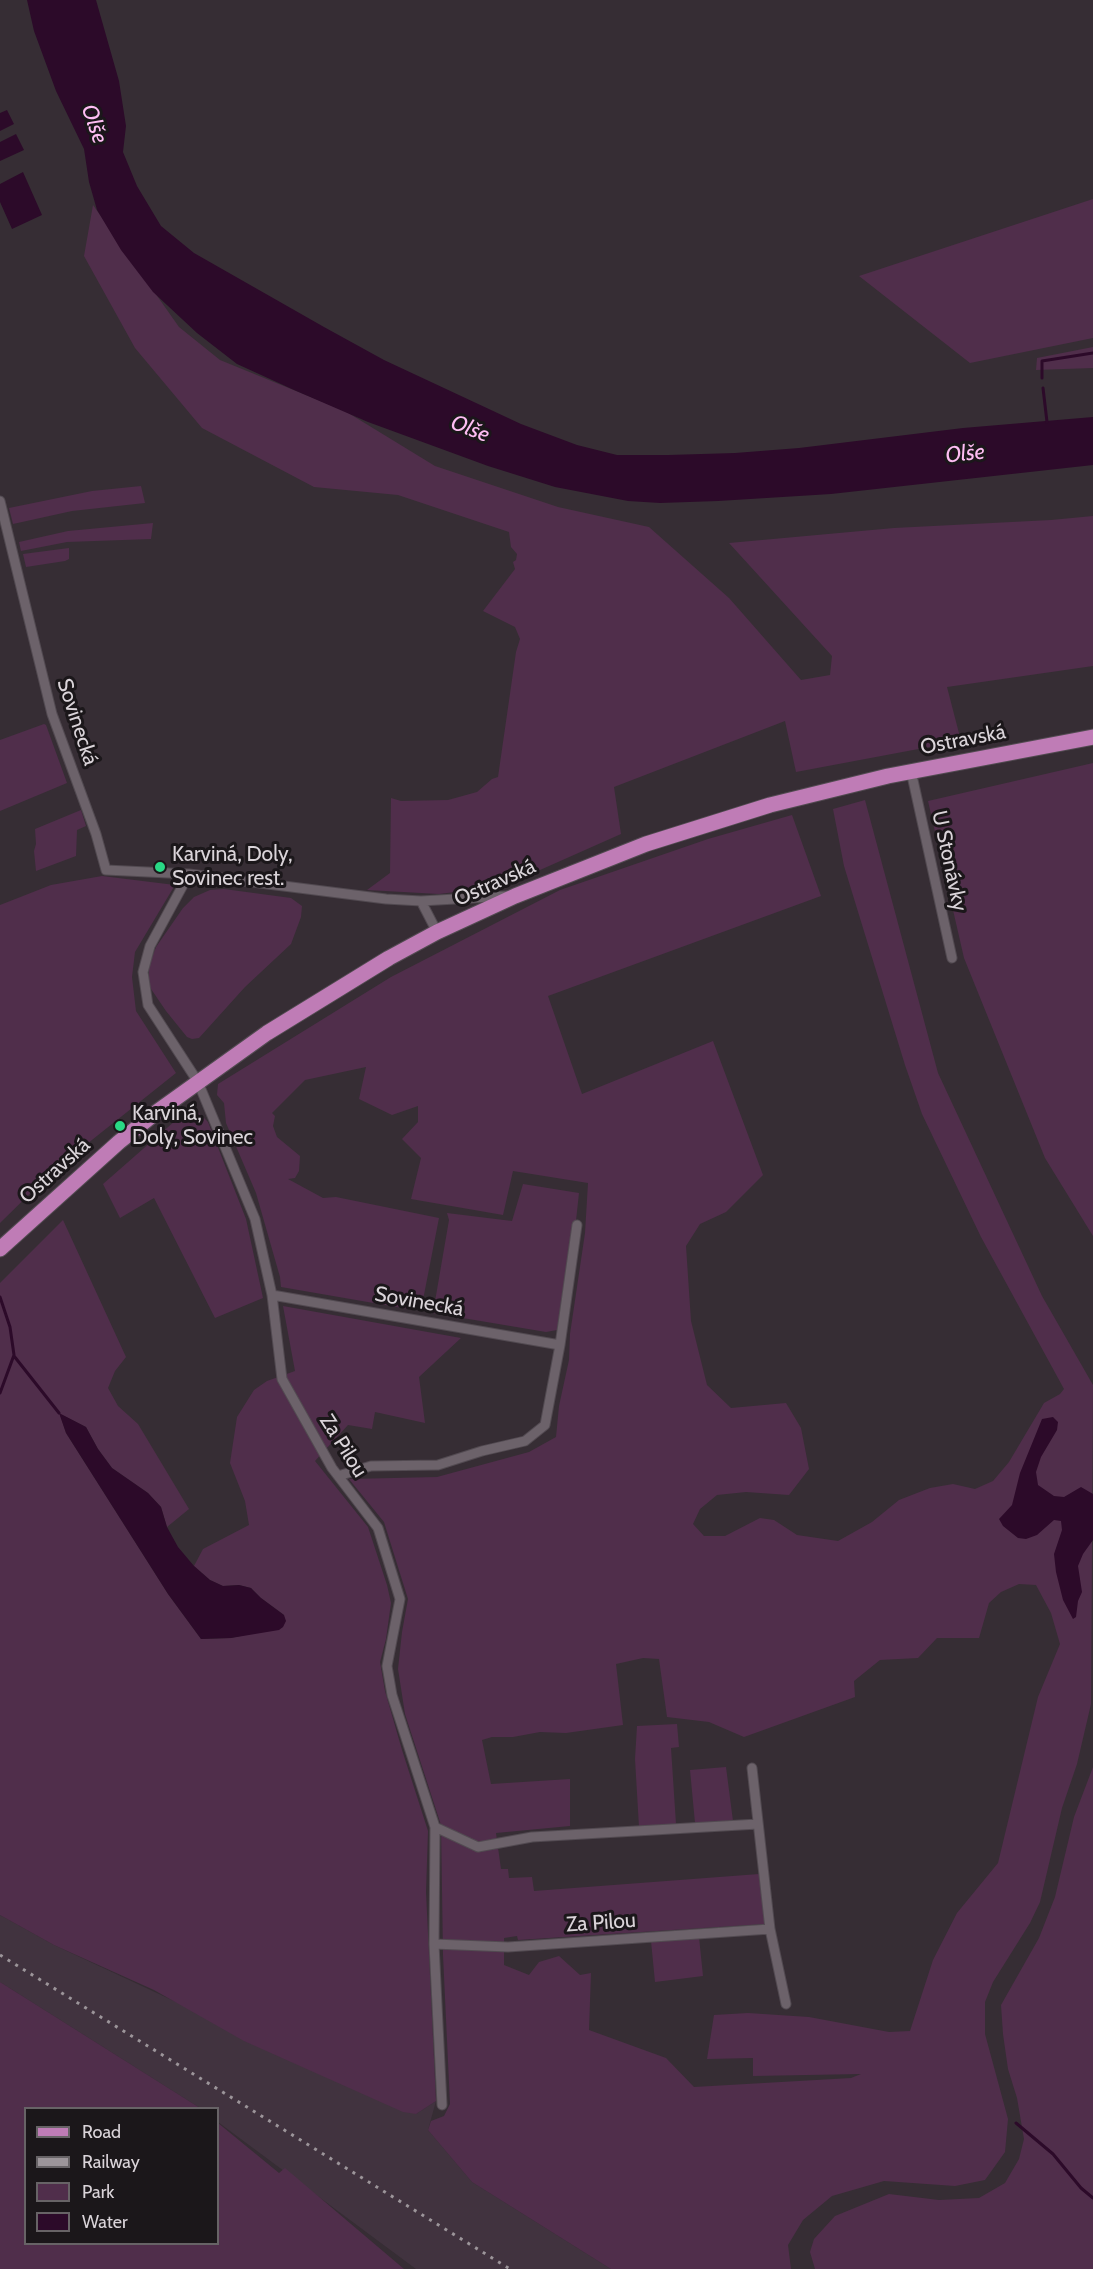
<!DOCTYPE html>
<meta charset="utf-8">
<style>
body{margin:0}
#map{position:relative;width:1093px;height:2269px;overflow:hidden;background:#362d34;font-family:Cabin,sans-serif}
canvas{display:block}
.legend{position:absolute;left:24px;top:2107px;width:195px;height:138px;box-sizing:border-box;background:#1b171a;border:2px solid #676366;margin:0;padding:8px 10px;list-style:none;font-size:18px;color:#dad4d9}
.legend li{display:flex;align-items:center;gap:12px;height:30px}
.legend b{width:30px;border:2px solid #676366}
</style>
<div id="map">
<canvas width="1093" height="2269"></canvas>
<ul class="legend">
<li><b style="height:8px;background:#bf7cb6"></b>Road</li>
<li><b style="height:8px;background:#9c959a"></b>Railway</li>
<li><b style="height:16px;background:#502e4b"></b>Park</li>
<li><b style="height:16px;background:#2c0a29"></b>Water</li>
</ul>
</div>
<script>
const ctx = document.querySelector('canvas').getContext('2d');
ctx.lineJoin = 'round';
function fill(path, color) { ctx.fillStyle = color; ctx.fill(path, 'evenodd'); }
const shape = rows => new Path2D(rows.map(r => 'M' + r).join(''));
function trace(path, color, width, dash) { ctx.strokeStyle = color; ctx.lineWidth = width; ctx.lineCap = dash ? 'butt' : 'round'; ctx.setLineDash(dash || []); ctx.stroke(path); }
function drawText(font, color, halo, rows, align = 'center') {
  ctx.font = font + ' Cabin,sans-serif'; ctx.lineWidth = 6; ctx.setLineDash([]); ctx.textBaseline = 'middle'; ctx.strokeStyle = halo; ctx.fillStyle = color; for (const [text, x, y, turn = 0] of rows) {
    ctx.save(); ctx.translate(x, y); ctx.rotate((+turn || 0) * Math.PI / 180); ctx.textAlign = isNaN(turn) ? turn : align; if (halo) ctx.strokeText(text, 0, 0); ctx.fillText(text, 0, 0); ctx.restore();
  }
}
fill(shape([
 [0,1915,54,1945,416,2114,436,2101,428,2130,472,2182,611,2269,416,2269,218,2122,218,2108,200,2108,0,1982]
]), '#41333f');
fill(shape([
 [1093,199,1093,338,970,363,859,276],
 [93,205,179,327,220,360,345,411,435,466,558,507,649,527,729,598,801,680,830,675,832,656,729,543,894,528,1051,520,1093,516,1093,666,947,687,961,741,796,772,785,721,614,787,621,834,504,886,439,894,367,890,390,873,391,798,401,801,448,800,477,792,492,779,498,777,516,652,520,639,515,627,483,611,515,569,513,562,516,560,517,554,511,547,509,532,398,495,314,487,202,428,135,348,84,256],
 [1093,347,1093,368,1036,370,1037,358],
 [141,486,145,503,72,511,13,524,9,508,92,491],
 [153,523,151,539,67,542,21,551,19,542,68,531],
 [69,548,69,559,65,561,26,567,23,554],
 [44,724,46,725,67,783,0,811,0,740],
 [1093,763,1093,1236,1045,1158,964,958,928,801],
 [865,800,938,1073,1042,1296,1093,1385,1091,1704,1077,1764,1062,1808,1040,1902,1030,1923,993,1982,985,2002,985,2034,1008,2119,1005,2152,985,2180,955,2186,884,2181,832,2196,803,2220,788,2245,791,2269,611,2269,472,2182,428,2130,431,2121,444,2116,450,2104,443,1955,441,1825,405,1714,398,1669,402,1632,408,1599,384,1522,349,1479,437,1477,529,1452,556,1437,559,1406,569,1360,570,1334,585,1233,588,1183,513,1171,503,1215,411,1199,421,1158,402,1139,418,1122,418,1106,392,1115,359,1099,366,1067,305,1080,272,1113,275,1116,273,1126,277,1137,300,1156,299,1171,295,1178,288,1179,323,1198,336,1197,439,1218,422,1305,414,1310,281,1287,280,1277,256,1193,226,1123,224,1103,217,1095,218,1084,391,977,560,890,708,839,792,815,821,896,548,996,582,1094,713,1041,763,1175,726,1212,700,1224,686,1246,691,1321,707,1385,731,1408,786,1403,801,1428,809,1469,789,1495,746,1492,717,1495,700,1509,693,1524,704,1536,725,1536,760,1518,774,1520,797,1535,838,1541,872,1522,899,1500,930,1488,953,1484,975,1489,993,1481,1009,1462,1044,1403,1060,1394,1064,1389,981,1237,922,1114,905,1065,844,866,833,809],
 [1019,1584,1036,1585,1051,1613,1060,1644,1038,1697,998,1863,957,1913,933,1960,910,2031,889,2032,809,2017,748,2013,714,2015,707,2059,753,2058,753,2076,861,2074,851,2078,694,2087,666,2058,589,2030,591,1973,580,1975,559,1956,539,1962,529,1975,504,1965,504,1938,517,1936,518,1940,765,1924,759,1874,534,1891,532,1877,509,1878,508,1869,501,1869,496,1833,570,1826,570,1779,491,1784,482,1740,492,1737,513,1737,540,1732,566,1733,623,1725,616,1664,643,1658,659,1659,667,1717,709,1722,744,1737,855,1697,854,1681,880,1660,918,1658,937,1638,979,1638,989,1603,1001,1592],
 [81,810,86,826,77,830,76,856,36,871,34,851,36,844,35,829],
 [102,876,175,885,135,952,132,977,136,1011,176,1073,53,1171,0,1223,0,905,51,885],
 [224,889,291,898,302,906,301,917,291,944,245,987,199,1038,192,1039,187,1037,166,1011,149,986,149,965,156,947,183,908,194,897,210,890],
 [192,1106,208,1122,246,1219,263,1298,215,1318,154,1198,120,1218,103,1184],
 [523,1184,579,1193,569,1285,557,1330,546,1332,433,1313,449,1220,447,1213,512,1221],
 [63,1220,126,1357,115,1371,108,1388,118,1406,138,1424,189,1509,167,1527,161,1507,148,1493,112,1468,98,1449,86,1427,60,1414,66,1433,168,1594,201,1639,231,1638,283,1627,284,1615,261,1598,251,1588,239,1585,223,1586,210,1580,194,1566,203,1549,249,1525,245,1501,230,1463,237,1417,254,1390,267,1381,295,1371,283,1306,461,1338,419,1377,425,1423,375,1412,372,1429,348,1425,315,1461,368,1527,387,1585,391,1603,386,1639,380,1662,385,1691,402,1750,428,1831,426,1892,436,2101,416,2114,403,2112,244,2041,154,1990,54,1945,0,1915,0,1283],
 [677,1724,679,1747,671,1748,676,1824,639,1827,635,1759,637,1726],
 [726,1767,733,1821,695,1823,690,1770],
 [1093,1767,1093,2269,815,2269,810,2252,814,2239,835,2216,889,2194,939,2200,979,2198,1005,2183,1019,2159,1024,2139,1017,2098,1008,2069,1003,2034,1001,2005,1039,1938,1055,1897,1074,1817],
 [699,1937,703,1976,655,1982,651,1941],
 [0,1982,200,2108,26,2108,26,2244,218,2244,218,2123,279,2173,285,2168,404,2269,0,2269]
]), '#502e4b');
fill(shape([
 [27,0,96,0,119,81,126,126,123,152,137,186,161,226,194,253,324,327,384,360,521,424,577,445,617,455,668,455,735,453,799,448,963,428,1093,417,1093,465,831,494,718,501,660,503,628,501,555,487,488,466,368,422,294,390,237,364,197,333,153,292,121,250,97,210,89,182,84,149,56,91,34,31],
 [7,110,14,124,0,131,0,113],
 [16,134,24,150,0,161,0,142],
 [23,172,42,215,12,229,0,202,0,184],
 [59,1413,86,1427,98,1449,112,1468,148,1493,161,1507,167,1527,178,1547,194,1566,210,1580,223,1586,239,1585,251,1588,261,1598,284,1615,286,1621,283,1627,279,1630,231,1638,201,1639,168,1594,66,1433],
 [1053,1417,1058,1422,1057,1430,1041,1457,1036,1472,1038,1485,1054,1496,1064,1497,1081,1487,1093,1494,1093,1540,1083,1554,1078,1566,1082,1592,1078,1601,1076,1617,1073,1619,1063,1600,1056,1572,1054,1554,1062,1530,1061,1521,1054,1520,1037,1535,1026,1539,1018,1538,1003,1526,999,1519,1012,1505,1020,1473,1042,1419]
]), '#2c0a29');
trace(shape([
 [1042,378,1042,361,1093,353],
 [1043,388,1047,422],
 [0,1297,10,1327,14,1355,0,1393],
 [14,1356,59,1413],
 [1016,2123,1053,2154,1081,2188,1093,2198]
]), '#2c0a29', 3);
const minor = shape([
 [0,501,52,714,96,834,106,870,189,874,386,899,421,901,507,896],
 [911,771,952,958],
 [189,874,150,946,143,972,148,1005,198,1082,255,1219,272,1295,282,1379,332,1468,378,1528,400,1599,387,1666,392,1695,435,1827,434,1944,442,2105],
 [421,901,437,932],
 [272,1295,560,1345],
 [338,1476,371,1466,438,1465,482,1451,525,1441,545,1425,560,1345,577,1225],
 [752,1768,770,1929,786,2004],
 [435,1827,478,1847,532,1837,758,1824],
 [434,1944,508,1947,770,1929]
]);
const primary = shape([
 [0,1249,119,1142,158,1111,267,1033,389,958,437,932,515,896,646,844,770,805,888,776,1093,737]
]);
trace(minor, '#524a51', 11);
trace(primary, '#524a51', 17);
trace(minor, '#6c626a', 9);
trace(primary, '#bf7cb6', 15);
trace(shape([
 [0,1955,510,2269]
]), '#9c959a', 3, [3, 6]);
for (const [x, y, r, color] of [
 [160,867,6,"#29d885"],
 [120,1126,6,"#29d885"]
]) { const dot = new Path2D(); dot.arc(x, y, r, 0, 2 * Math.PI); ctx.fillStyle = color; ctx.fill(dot); trace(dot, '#1b171a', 2); }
drawText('21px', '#dad4d9', '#1b171a', [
 ["Sovinecká",77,722,72],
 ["Ostravská",963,740,-11],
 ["U Stonávky",949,861,78],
 ["Ostravská",495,883,-24],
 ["Ostravská",55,1171,-42],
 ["Sovinecká",419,1302,10],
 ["Za Pilou",343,1446,58],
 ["Za Pilou",601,1923,-4]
]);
drawText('21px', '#dad4d9', '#1b171a', [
 ["Karviná, Doly,",172,855],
 ["Sovinec rest.",172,879],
 ["Karviná,",132,1114],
 ["Doly, Sovinec",132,1138]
], 'left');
drawText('italic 22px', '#febdf3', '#1b171a', [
 ["Olše",94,124,71],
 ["Olše",470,429,22],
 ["Olše",965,454,-6]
]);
</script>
